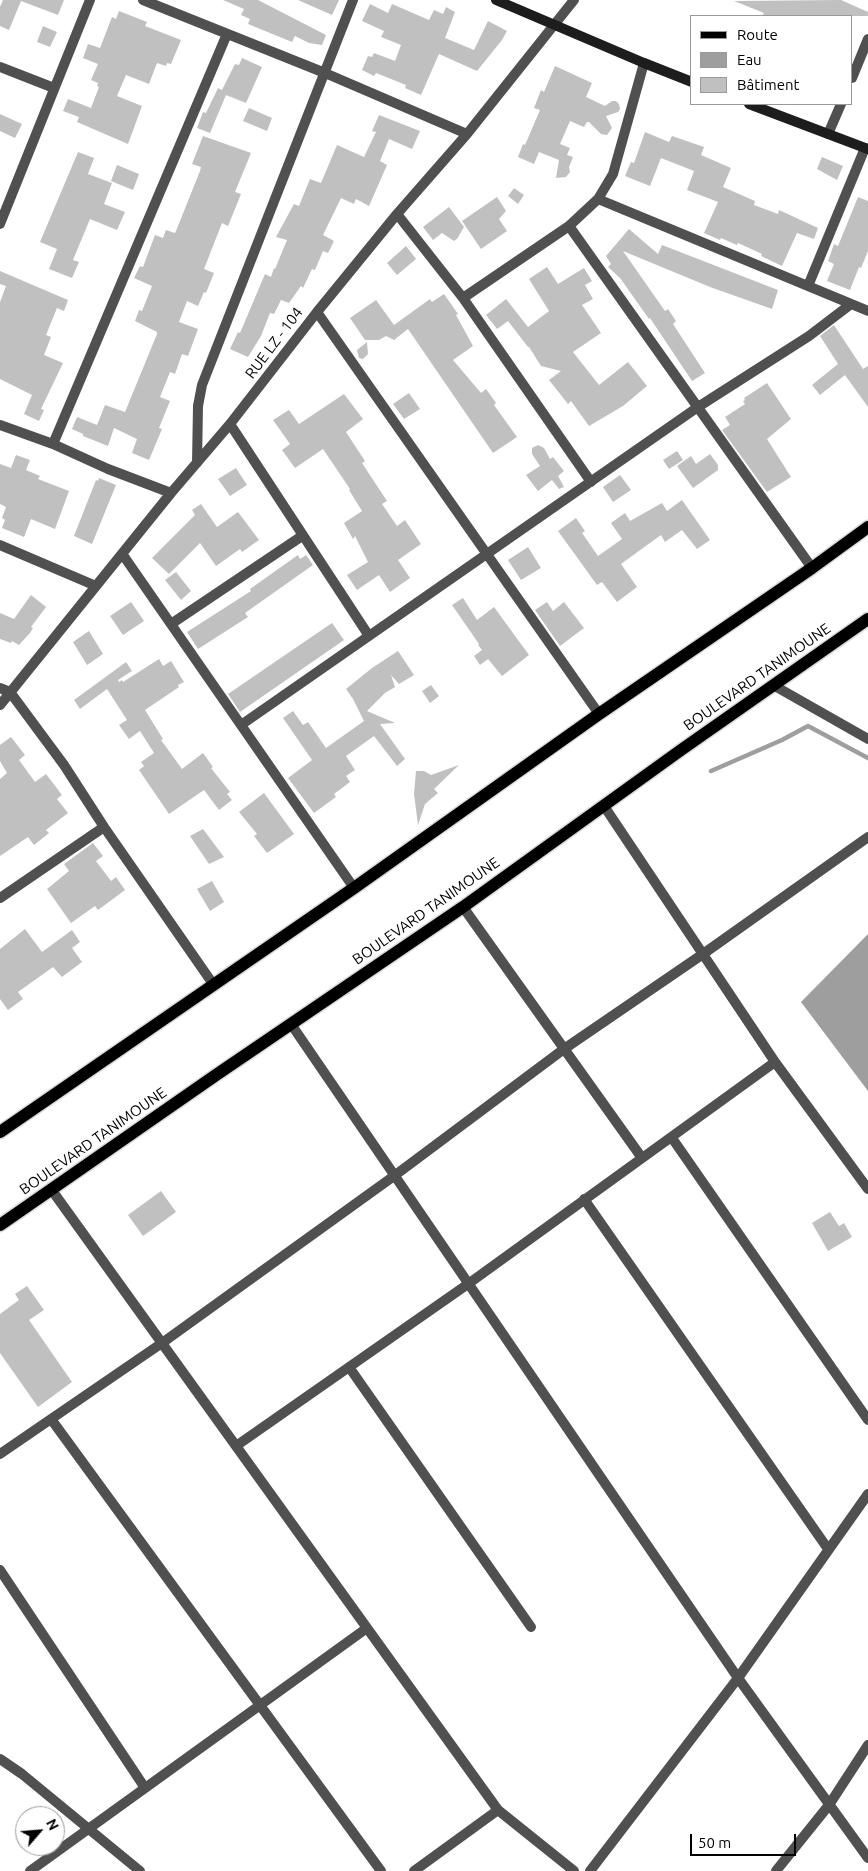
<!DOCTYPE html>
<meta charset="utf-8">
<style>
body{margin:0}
#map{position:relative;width:868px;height:1871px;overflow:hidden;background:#fff;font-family:Ubuntu,sans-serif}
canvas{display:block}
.legend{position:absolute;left:690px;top:15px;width:162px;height:90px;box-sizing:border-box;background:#fff;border:1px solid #999;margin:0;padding:6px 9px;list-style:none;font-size:15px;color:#000}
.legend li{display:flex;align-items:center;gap:10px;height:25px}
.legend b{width:25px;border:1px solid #999}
.north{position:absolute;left:15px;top:1806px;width:50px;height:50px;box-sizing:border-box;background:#fff;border:1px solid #999;border-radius:50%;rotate:63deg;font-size:14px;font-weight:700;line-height:20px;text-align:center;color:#000}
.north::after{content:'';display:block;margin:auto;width:18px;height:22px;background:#000;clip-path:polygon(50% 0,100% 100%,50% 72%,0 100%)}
.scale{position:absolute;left:690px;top:1834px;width:106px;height:22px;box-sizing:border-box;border:2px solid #000;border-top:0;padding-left:6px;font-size:15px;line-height:18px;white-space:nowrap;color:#000;-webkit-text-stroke:4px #fff;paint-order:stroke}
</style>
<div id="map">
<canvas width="868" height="1871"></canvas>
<ul class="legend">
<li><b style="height:6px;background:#000"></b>Route</li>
<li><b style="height:14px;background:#9e9e9e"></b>Eau</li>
<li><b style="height:14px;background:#c0c0c0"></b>Bâtiment</li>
</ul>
<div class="north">N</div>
<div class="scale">50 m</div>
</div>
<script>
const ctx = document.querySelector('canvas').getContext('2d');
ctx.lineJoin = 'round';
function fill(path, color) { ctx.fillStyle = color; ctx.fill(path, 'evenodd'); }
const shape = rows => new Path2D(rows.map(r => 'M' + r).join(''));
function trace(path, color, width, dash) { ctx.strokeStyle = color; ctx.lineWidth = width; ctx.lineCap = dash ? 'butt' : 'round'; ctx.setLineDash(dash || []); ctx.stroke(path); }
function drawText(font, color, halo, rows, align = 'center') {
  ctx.font = font + ' Ubuntu,sans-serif'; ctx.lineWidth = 4.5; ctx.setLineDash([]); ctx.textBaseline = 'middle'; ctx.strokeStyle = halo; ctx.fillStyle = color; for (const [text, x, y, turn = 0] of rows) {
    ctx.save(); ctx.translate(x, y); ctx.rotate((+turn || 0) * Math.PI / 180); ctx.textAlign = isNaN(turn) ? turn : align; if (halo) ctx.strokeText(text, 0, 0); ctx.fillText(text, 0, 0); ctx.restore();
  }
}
fill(shape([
 [868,934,868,1091,801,1002]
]), '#9e9e9e');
trace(shape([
 [711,771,782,740,808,726,868,758]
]), '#9e9e9e', 4.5);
fill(shape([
 [3,0,64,0,58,15,21,1,9,30,0,26,0,7],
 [223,0,258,0,326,35,322,45,309,43,295,36,292,42,248,24,250,19,241,15,244,9],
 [298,0,339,0,332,15],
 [841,0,868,12,868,16,762,16,764,13,734,1],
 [370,4,388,13,392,4,429,20,434,10,443,14,446,7,455,12,445,38,474,50,488,21,507,31,502,40,477,71,439,54,421,95,405,88,406,85,376,73,374,76,362,70,368,56,372,57,374,53,395,61,401,45,381,37,384,31,362,21],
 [119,11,147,22,145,26,181,40,171,64,167,63,166,66,157,63,149,84,126,75,117,96,142,106,128,144,77,122,79,117,63,111,68,99,91,108,99,87,97,86,98,83,91,80,98,64,83,58,88,44,100,48,112,17,116,19],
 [43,26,57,32,50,47,37,42],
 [242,58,262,67,246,103,226,95,210,133,197,128,203,112,206,113,218,88,222,90,235,64,239,65],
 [555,66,592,83,586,97,605,106,612,101,616,101,619,104,620,109,618,112,606,116,612,128,607,135,601,134,589,122,587,122,584,127,570,121,560,144,570,148,567,155,573,157,569,167,570,172,566,177,556,178,559,160,539,152,534,164,518,157,523,144,525,145,540,110,534,108,541,90,544,92],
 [249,108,272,118,267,131,243,121],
 [0,114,22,124,15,138,0,131],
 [379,115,420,131,412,149,389,139,380,161,387,165,369,206,356,199,354,204,341,198,323,235,334,241,328,253,323,251,315,270,312,269,303,288,301,286,289,303,281,300,274,314,270,313,261,336,248,357,230,349,238,332,240,333,265,274,271,277,274,268,275,269,287,240,276,237,294,204,299,206,310,179,321,183,337,145,364,157,376,132,372,131],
 [645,132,669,142,672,136,704,147,701,155,731,168,723,187,755,201,754,205,778,214,779,210,818,228,814,239,797,233,782,266,761,256,762,254,738,243,737,245,721,238,720,240,704,233,718,202,687,190,694,171,661,158,650,186,625,176,631,162,634,163],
 [203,136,251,153,235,192,241,194,237,204,228,226,222,223,204,269,214,273,206,293,204,292,198,306,187,301,179,322,198,329,188,356,182,354,175,374,170,372,160,397,170,401,159,428,162,429,149,460,132,453,137,439,114,428,108,446,83,436,83,434,72,429,77,417,97,425,105,405,125,412,157,334,157,332,135,321,139,310,142,311,152,286,134,278,140,266,143,267,155,235,163,238,166,230,175,233,176,231,200,171,201,167,192,164],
 [78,152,94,158,88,174,112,183,104,204,125,212,117,230,90,219,73,260,79,262,72,278,49,269,57,249,40,242],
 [822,157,843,166,837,180,817,169],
 [117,165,139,174,133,190,111,181],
 [514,188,524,195,518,204,508,196],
 [497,197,506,211,499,219,507,231,481,249,462,221],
 [858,197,868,201,868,251,861,268,859,267,850,290,827,281,834,264,828,261,834,244,838,246],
 [449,207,464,227,457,239,454,241,442,233,433,240,423,227],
 [629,229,658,254,662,245,778,290,772,309,710,287,623,251,665,311,668,309,676,321,673,324,705,373,692,381,650,318,649,319,620,278,608,267,611,264,606,256],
 [406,246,416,259,397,275,387,263],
 [547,267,558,284,584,268,592,281,585,285,593,299,582,305,601,333,573,352,599,385,628,362,647,386,623,406,589,426,571,401,568,404,549,380,561,371,541,366,529,347,528,347,508,321,497,329,486,315,506,299,528,327,549,311,529,279],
 [0,271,68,300,64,311,57,308,46,335,51,337,44,355,63,363,41,409,44,410,39,421,24,414,32,395,0,379,0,302,6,286,0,284],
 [444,294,458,314,456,315,473,346,453,360,481,393,486,389,496,403,494,405,517,437,493,453,408,329,394,340,386,336,379,340,365,340,350,318,376,300,394,325,430,299,432,302],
 [834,325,863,369,868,366,868,407,845,375,820,395,812,385,838,364,820,336],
 [367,342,368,354,363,359,359,358,357,350],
 [767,383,791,419,767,439,791,477,767,492,722,430,730,425,725,417,745,404,743,401,745,400,744,398],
 [409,393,420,409,404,419,393,404],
 [344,394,363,419,346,432,365,461,362,463,387,501,382,504,397,526,405,520,421,544,398,560,410,578,390,592,379,575,357,590,347,575,368,562,355,536,353,539,344,523,362,511,349,490,350,489,323,449,295,468,282,450,290,444,273,420,289,410,299,424],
 [538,445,544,448,550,459,553,457,564,471,558,476,564,487,559,489,552,480,538,491,526,475,540,466,532,454,532,448],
 [677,451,683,460,669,469,663,460],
 [710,454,718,465,718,470,693,488,677,466,691,456,696,464],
 [16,455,30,460,26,470,40,476,38,479,69,491,55,529,31,519,24,537,2,528,5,520,2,518,6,507,0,504,0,464,11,468],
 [236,468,247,485,230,496,218,479],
 [620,475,631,490,613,502,603,487],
 [99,478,116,485,92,544,74,536,96,480,98,481],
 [682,500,710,540,697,549,682,530,665,542,661,535,621,564,637,587,617,602,602,582,597,585,558,531,576,518,585,531,582,533,598,556,622,539,611,523,625,513,630,521,662,503,667,511],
 [201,504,217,527,238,512,259,540,242,552,240,549,216,566,200,543,169,574,152,558,195,515,192,510],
 [528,547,541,568,521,580,508,560],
 [298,555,300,559,306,555,313,565,245,613,248,617,198,649,187,632,251,591,250,589],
 [176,572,191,591,181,600,165,580],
 [31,595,46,607,31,627,33,628,30,633,19,645,12,641,11,643,0,639,0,613,14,619],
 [463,598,477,620,494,607,529,655,502,676,488,659,480,665,474,656,482,650,478,645,479,644,452,605],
 [131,602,144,621,123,635,110,616],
 [547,602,553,611,564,602,584,628,560,646,535,610],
 [332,623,344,640,240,712,228,694],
 [89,631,103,654,87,665,73,642],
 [398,651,414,675,399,684,391,675,395,687,385,693,367,711,395,723,380,724,405,759,397,766,374,736,346,756,355,770,346,776,350,782,334,794,336,797,314,813,288,778,312,760,283,718,293,711,303,725,308,722,326,748,364,721,353,699,346,689,372,668],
 [159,659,163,666,171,661,184,682,178,685,179,687,145,710,163,739,161,740,182,769,203,753,213,767,211,768,230,792,227,794,232,800,219,810,204,790,169,814,139,770,144,766,141,762,154,753,140,731,129,739,119,725,127,720,107,689,80,709,74,700,126,662,132,671,118,680,119,682,122,680,123,682],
 [431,685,439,696,430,703,422,691],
 [11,737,25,755,19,760,35,782,46,774,62,795,57,799,68,813,46,830,49,833,34,845,28,837,0,856,0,779,7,773,0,761,0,745],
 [459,765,434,789,438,793,425,804,418,825,414,794,416,771,424,771,431,775],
 [264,793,294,834,267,853,254,836,257,834,239,812],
 [203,829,224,857,209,864,190,836],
 [93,843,103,856,96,861,111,881,116,877,125,890,98,910,95,906,71,923,47,889,69,871,64,864],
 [212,881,224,902,210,911,197,889],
 [25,929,42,952,72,930,80,942,72,948,82,962,62,977,53,967,18,992,23,999,8,1010,0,999,0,949],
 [161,1191,176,1212,143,1236,128,1215],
 [830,1212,839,1226,844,1223,852,1237,828,1251,812,1223],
 [27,1286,44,1310,29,1320,72,1382,38,1407,0,1353,0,1314,19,1300,15,1294]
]), '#c0c0c0');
const primary = shape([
 [0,1132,354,888,599,714,812,568,868,527],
 [0,1225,216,1075,463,907,681,750,868,619]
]);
trace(primary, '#dbdbdb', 15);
trace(shape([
 [143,0,325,73,467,134],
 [0,67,54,88],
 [852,78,868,39],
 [828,134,841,104],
 [598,199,868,311],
 [397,214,463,298,591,482],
 [0,224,90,0],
 [569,226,812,568],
 [808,286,865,148],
 [463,298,569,226,598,199,613,174,644,63],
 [317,312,599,714],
 [230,424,369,636],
 [0,425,53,444,108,469,171,493],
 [53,444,227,34],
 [197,463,198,406,202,385,353,0],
 [0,545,96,586],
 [123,555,354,888],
 [171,624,302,536],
 [773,685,868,739],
 [0,688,10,692],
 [10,692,64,765,104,827,213,984],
 [0,705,171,493,230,424,317,312,397,214,467,134,574,0],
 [241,725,698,407,809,336,851,304],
 [604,806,775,1062,868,1189],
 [0,898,104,827],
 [463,907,642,1158],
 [291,1024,738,1678,868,1858],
 [672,1138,868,1420],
 [51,1189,498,1810,574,1871],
 [584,1199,828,1549],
 [349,1367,531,1627],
 [51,1419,381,1871],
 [236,1446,468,1284,775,1062],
 [0,1454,162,1343,394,1176,564,1049,703,954,868,837],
 [0,1570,145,1788],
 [0,1759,22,1774,140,1871],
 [30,1871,367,1628],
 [414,1871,498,1810],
 [590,1871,738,1678,868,1494],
 [776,1871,829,1805,868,1745]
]), '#505050', 10);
trace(shape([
 [496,0,644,63,692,82],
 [749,104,868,149]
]), '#1d1d1d', 10);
trace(primary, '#000', 12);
drawText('15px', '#000', '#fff', [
 ["RUE LZ - 104",274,343,-53],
 ["BOULEVARD TANIMOUNE",757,677,-35],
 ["BOULEVARD TANIMOUNE",426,911,-35],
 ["BOULEVARD TANIMOUNE",93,1141,-35]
]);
</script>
